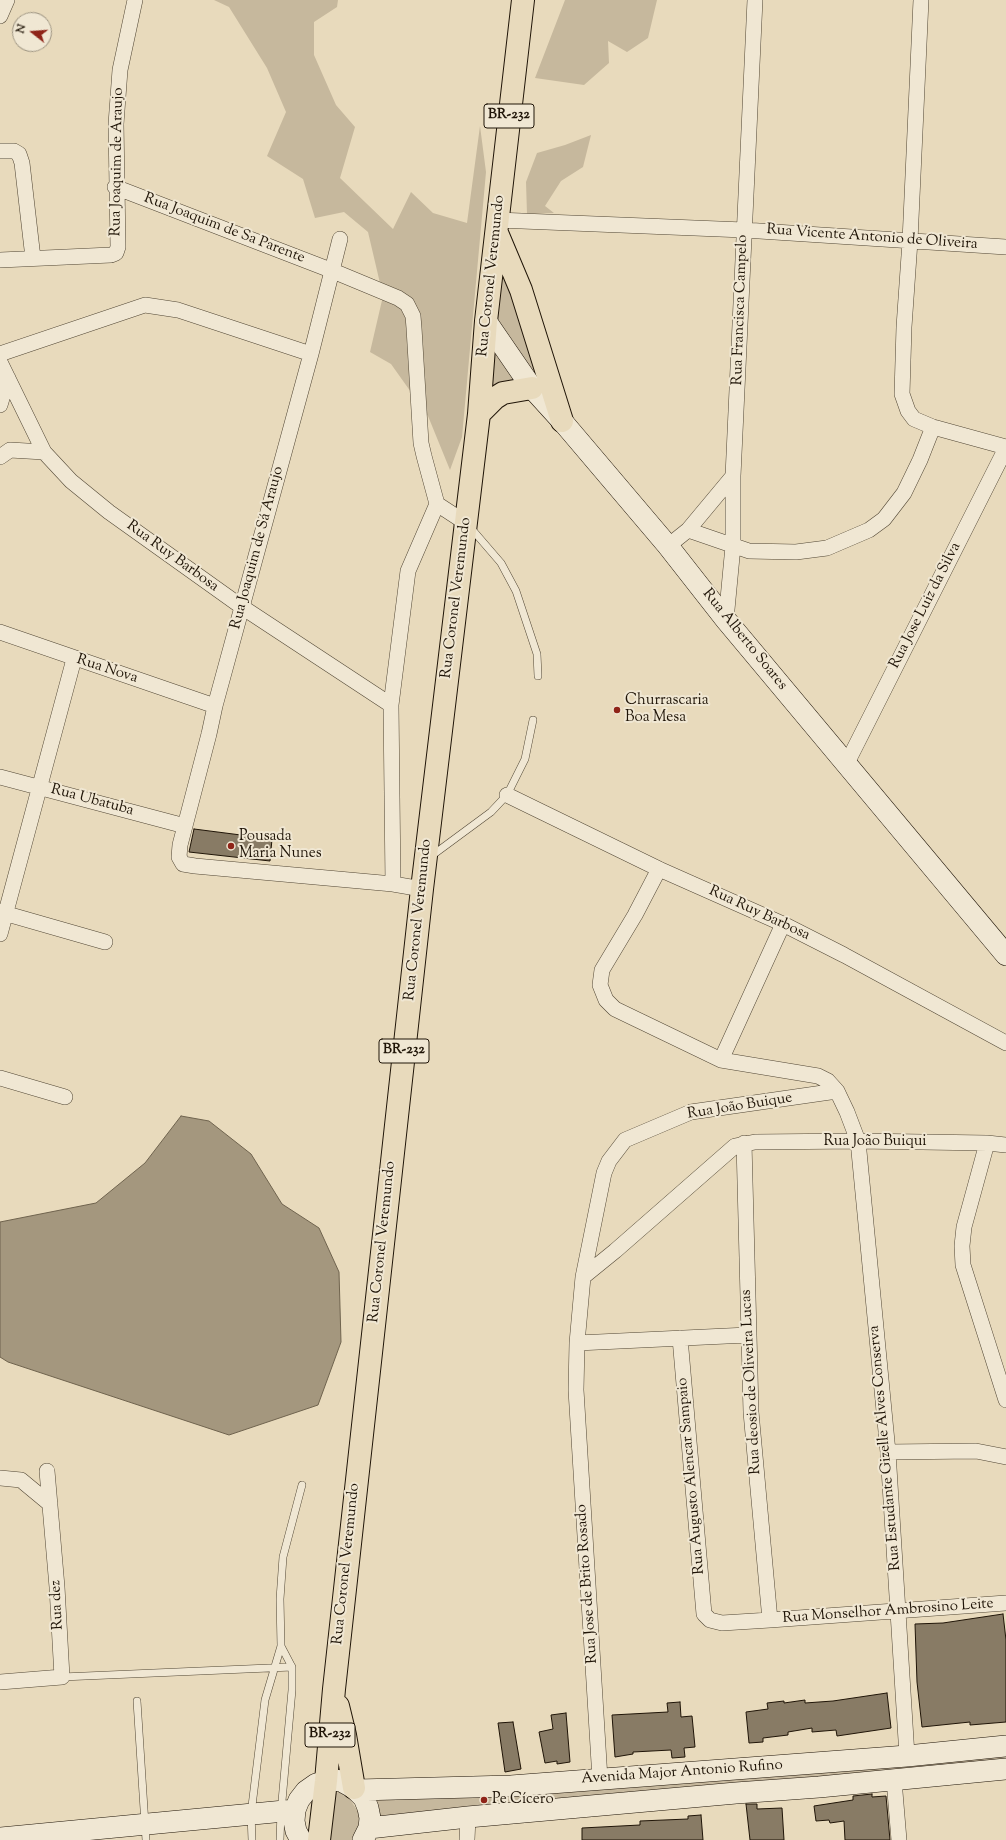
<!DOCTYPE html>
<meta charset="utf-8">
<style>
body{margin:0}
#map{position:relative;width:1006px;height:1840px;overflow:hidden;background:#e8dabc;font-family:"Sorts Mill Goudy",serif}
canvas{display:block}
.north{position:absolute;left:12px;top:12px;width:40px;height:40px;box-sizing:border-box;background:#f0e7d3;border:1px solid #9c9381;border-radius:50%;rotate:287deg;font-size:11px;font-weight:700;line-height:16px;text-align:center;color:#1f1407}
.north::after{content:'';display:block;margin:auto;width:14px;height:18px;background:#8f2418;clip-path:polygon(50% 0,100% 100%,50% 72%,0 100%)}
</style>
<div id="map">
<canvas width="1006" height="1840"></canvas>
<div class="north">N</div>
</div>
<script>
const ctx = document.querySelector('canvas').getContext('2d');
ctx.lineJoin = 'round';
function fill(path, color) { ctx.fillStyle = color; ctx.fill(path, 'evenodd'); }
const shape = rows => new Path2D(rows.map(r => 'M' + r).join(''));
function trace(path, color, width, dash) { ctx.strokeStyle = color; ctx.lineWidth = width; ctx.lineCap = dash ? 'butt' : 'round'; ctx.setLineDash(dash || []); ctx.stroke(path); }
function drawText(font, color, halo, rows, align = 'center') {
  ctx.font = font + ' "Sorts Mill Goudy",serif'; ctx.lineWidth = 4; ctx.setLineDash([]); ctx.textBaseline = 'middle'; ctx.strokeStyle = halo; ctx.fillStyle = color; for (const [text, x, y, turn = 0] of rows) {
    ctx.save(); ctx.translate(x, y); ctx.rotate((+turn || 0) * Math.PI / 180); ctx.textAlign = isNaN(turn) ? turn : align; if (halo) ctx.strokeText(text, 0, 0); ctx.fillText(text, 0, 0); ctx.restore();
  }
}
fill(shape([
 [214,0,338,0,337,7,314,22,314,55,336,105,355,127,340,178,393,229,411,192,433,213,467,223,480,126,486,172,462,437,450,470,428,416,391,364,370,352,383,296,368,232,344,212,315,218,303,179,267,156,286,112,267,68,229,7],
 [565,0,657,0,648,38,627,52,608,41,609,63,584,85,535,78],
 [591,135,583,167,561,181,545,206,554,213,527,214,526,182,537,153,565,145],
 [498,260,551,408,492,314],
 [491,341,517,384,491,386],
 [1006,1751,1006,1767,373,1822,371,1797],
 [342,1792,349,1798,361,1816,355,1840,326,1840,332,1793]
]), '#c6b89d');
const water = shape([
 [181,1116,209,1121,251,1154,282,1204,319,1228,339,1272,341,1342,318,1405,229,1435,8,1362,0,1357,0,1222,96,1203,145,1163,181,1116]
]);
fill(water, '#a4977e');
trace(water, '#6f634e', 1);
const building = shape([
 [194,829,272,839,270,861,189,852,194,829],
 [1003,1614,1006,1640,1006,1722,970,1725,970,1722,922,1727,917,1682,915,1624,943,1623,1003,1614],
 [887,1693,891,1728,837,1736,836,1730,812,1732,812,1728,788,1732,788,1735,763,1738,763,1742,749,1743,746,1712,768,1709,767,1703,784,1701,784,1703,805,1700,805,1703,833,1701,887,1693],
 [680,1702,681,1717,692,1716,695,1747,684,1748,685,1757,672,1758,671,1750,633,1752,633,1754,615,1757,612,1715,668,1712,667,1703,680,1702],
 [566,1713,570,1762,557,1764,557,1761,545,1763,539,1732,553,1729,551,1715,566,1713],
 [513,1722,521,1769,505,1772,498,1723,513,1722],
 [872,1794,872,1797,886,1796,890,1840,845,1840,844,1821,830,1823,829,1820,816,1821,814,1806,853,1800,853,1796,872,1794],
 [746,1804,757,1804,757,1809,782,1808,784,1840,750,1840,746,1804],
 [701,1815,703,1840,582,1840,582,1828,640,1825,640,1821,688,1819,688,1816,701,1815]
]);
fill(building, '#887b65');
trace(building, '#1f1407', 1);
const lane = shape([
 [470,527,501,563,516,591,537,654,538,676],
 [430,857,491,812,507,795,525,759,533,720],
 [62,1677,292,1667],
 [137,1701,146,1840],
 [252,1840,251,1814,265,1700,281,1646,280,1599,283,1557,302,1485],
 [280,1840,281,1812,292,1690,292,1667,281,1646]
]);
const street = shape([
 [921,0,910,241,904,327,902,394,908,411,914,419,933,427,1006,447],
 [0,16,7,0],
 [0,151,14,151,19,154,22,163,33,258],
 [115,187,333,271,398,298,407,304,413,316,414,328,421,443,424,456,437,504,466,523],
 [497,220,744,230,1006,247],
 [340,239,311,354,215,706,209,734,180,845,179,857,183,864,195,866,393,884,422,889],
 [0,260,111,255,116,253,118,247,116,124,120,70,135,0],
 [0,354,145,305,178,310,311,354],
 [0,362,44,452,71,481,109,512,242,607,391,705],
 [0,405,8,378],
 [0,457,10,450,44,452],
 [688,530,749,551,796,552,827,548,869,530,884,519,904,493,920,460,933,427],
 [668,546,688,530,733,476],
 [726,620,733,546,733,476,755,0],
 [0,632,215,706],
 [847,763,1006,448],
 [0,777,185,826],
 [507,795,659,869,783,924,844,955,1006,1043],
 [659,869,635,915,602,970,600,985,606,1000,615,1009,721,1060,818,1076,828,1081,837,1091,847,1112,858,1141,888,1452,907,1756],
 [393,884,391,705,408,571,437,504],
 [0,912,105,942],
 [0,934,74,659],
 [721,1060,783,924],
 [0,1078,65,1097],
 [744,1143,751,1412,770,1620],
 [987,1143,964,1227,962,1246,963,1265,1006,1400],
 [583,1277,615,1251,735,1146,755,1142,858,1141,987,1143,1006,1145],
 [680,1338,704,1614,710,1620,722,1623,770,1620,1006,1603],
 [577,1343,748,1335],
 [888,1452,976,1451,1006,1457],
 [0,1478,21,1480,50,1504],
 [0,1682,62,1677,57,1587,47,1471],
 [600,1779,576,1390,577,1343,583,1277,604,1173,609,1161,625,1140,691,1112,837,1091],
 [894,1780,899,1840],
 [467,1840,468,1817]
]);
const secondary = shape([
 [486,321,532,388,562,421,668,546,726,620,1006,955],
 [358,1790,511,1786,907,1756,1006,1746],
 [369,1828,468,1817,736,1793,819,1787,1006,1769],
 [0,1838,295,1810],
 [301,1840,296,1831,294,1821,295,1810,299,1800,306,1791,316,1784,334,1780,341,1781,354,1788,364,1798,368,1808,370,1818,369,1828,363,1840]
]);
const highway = shape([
 [497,233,521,290,562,421],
 [479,414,495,398,503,393,532,388],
 [338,1706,345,1735,354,1788],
 [319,1840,326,1781,334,1689,422,889,479,414,486,321,523,0]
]);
trace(lane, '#514634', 8);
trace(street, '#514634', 16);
trace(secondary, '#1f1407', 22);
trace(highway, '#1f1407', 24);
trace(lane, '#f0e7d3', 7);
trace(street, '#f0e7d3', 15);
trace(secondary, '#f0e7d3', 21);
trace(highway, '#e8dabc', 22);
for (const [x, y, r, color] of [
 [617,710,4,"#8f2418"],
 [231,846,4,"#8f2418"],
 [484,1800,4,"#8f2418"]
]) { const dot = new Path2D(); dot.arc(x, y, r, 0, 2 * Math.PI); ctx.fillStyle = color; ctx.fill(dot); trace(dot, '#f0e7d3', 1.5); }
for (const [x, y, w] of [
 [509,116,50],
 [404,1051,50],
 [330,1735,50]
]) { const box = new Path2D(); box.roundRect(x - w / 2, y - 12, w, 24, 3); ctx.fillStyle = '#f0e7d3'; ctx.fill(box); trace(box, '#1f1407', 1); }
drawText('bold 14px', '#1f1407', null, [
 ["BR-232",509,116],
 ["BR-232",404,1051],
 ["BR-232",330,1735]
]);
drawText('15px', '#1f1407', '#f0e7d3', [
 ["Rua Joaquim de Araujo",118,162,-89],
 ["Rua Joaquim de Sa Parente",224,229,21],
 ["Rua Vicente Antonio de Oliveira",872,238,4],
 ["Rua Coronel Veremundo",492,276,-84],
 ["Rua Francisca Campelo",741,310,-88],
 ["Rua Joaquim de Sá Araujo",258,548,-75],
 ["Rua Ruy Barbosa",172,557,36],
 ["Rua Coronel Veremundo",457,598,-83],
 ["Rua Jose Luiz da Silva",926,606,-63],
 ["Rua Alberto Soares",744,640,51],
 ["Rua Nova",107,670,18],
 ["Rua Ubatuba",92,801,15],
 ["Rua Ruy Barbosa",759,914,25],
 ["Rua Coronel Veremundo",419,920,-84],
 ["Rua João Buique",740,1107,-9],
 ["Rua João Buiqui",875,1142],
 ["Rua Coronel Veremundo",383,1242,-84],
 ["Rua deosio de Oliveira Lucas",752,1382,-93],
 ["Rua Estudante Gizelle Alves Conserva",886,1448,-95],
 ["Rua Augusto Alencar Sampaio",692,1476,-95],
 ["Rua Coronel Veremundo",347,1564,-84],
 ["Rua Jose de Brito Rosado",588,1584,-94],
 ["Rua dez",58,1605,-93],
 ["Rua Monselhor Ambrosino Leite",888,1612,-4],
 ["Avenida Major Antonio Rufino",682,1773,-4]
]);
drawText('15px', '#1f1407', '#f0e7d3', [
 ["Churrascaria",625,701],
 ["Boa Mesa",625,718],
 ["Pousada",239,837],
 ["Maria Nunes",239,854],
 ["Pe Cícero",492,1800]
], 'left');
</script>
